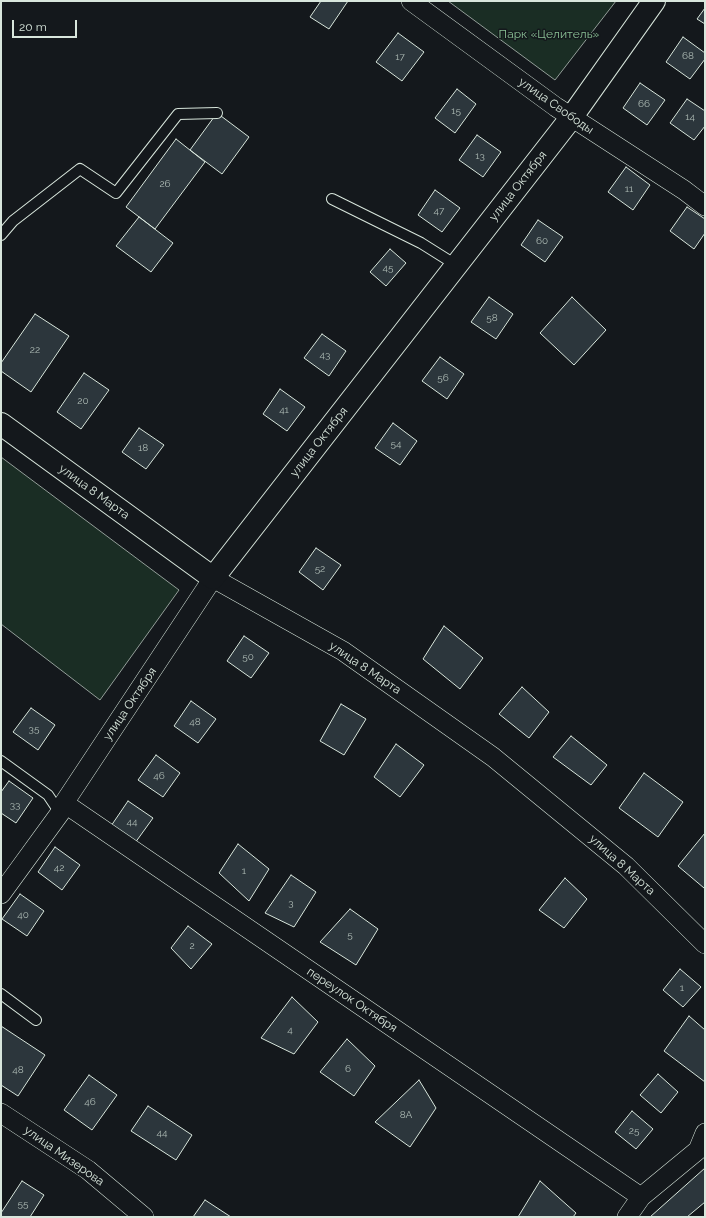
<!DOCTYPE html>
<meta charset="utf-8">
<style>
body{margin:0}
#map{position:relative;width:706px;height:1218px;overflow:hidden;background:#14181c;font-family:Raleway,sans-serif}
canvas{display:block}
.frame{position:absolute;inset:0;border:2px solid #d8e6dc;pointer-events:none}
.scale{position:absolute;left:12px;top:20px;width:65px;height:18px;box-sizing:border-box;border:2px solid #d8e6dc;border-top:0;padding-left:5px;font-size:12px;line-height:14px;white-space:nowrap;color:#d8e6dc;-webkit-text-stroke:3px #14181c;paint-order:stroke}
</style>
<div id="map">
<canvas width="706" height="1218"></canvas>
<div class="frame"></div>
<div class="scale">20 m</div>
</div>
<script>
const ctx = document.querySelector('canvas').getContext('2d');
ctx.lineJoin = 'round';
function fill(path, color) { ctx.fillStyle = color; ctx.fill(path, 'evenodd'); }
const shape = rows => new Path2D(rows.map(r => 'M' + r).join(''));
function trace(path, color, width, dash) { ctx.strokeStyle = color; ctx.lineWidth = width; ctx.lineCap = dash ? 'butt' : 'round'; ctx.setLineDash(dash || []); ctx.stroke(path); }
function drawText(font, color, halo, rows, align = 'center') {
  ctx.font = font + ' Raleway,sans-serif'; ctx.lineWidth = 3; ctx.setLineDash([]); ctx.textBaseline = 'middle'; ctx.strokeStyle = halo; ctx.fillStyle = color; for (const [text, x, y, turn = 0] of rows) {
    ctx.save(); ctx.translate(x, y); ctx.rotate((+turn || 0) * Math.PI / 180); ctx.textAlign = isNaN(turn) ? turn : align; if (halo) ctx.strokeText(text, 0, 0); ctx.fillText(text, 0, 0); ctx.restore();
  }
}
const green = shape([
 [448,1,616,1,555,80,448,1],
 [1,457,179,590,100,700,1,624,1,457]
]);
fill(green, '#1a2d24');
trace(green, '#939e99', 1);
const building = shape([
 [321,1,348,1,329,29,310,17,321,1],
 [705,8,705,24,697,19,705,8],
 [398,33,424,52,402,81,376,62,398,33],
 [683,37,705,53,705,59,690,79,666,62,683,37],
 [640,83,665,100,647,125,623,108,640,83],
 [457,89,476,104,455,133,435,118,457,89],
 [687,99,705,111,705,126,694,140,670,123,687,99],
 [217,113,249,137,222,174,190,150,217,113],
 [477,135,501,152,483,177,459,160,477,135],
 [176,139,205,162,155,229,126,207,176,139],
 [626,167,650,185,633,210,608,192,626,167],
 [435,190,460,208,442,232,418,215,435,190],
 [687,207,705,219,705,233,694,249,670,231,687,207],
 [139,217,173,243,151,272,116,246,139,217],
 [538,220,563,237,545,262,521,245,538,220],
 [390,249,406,263,386,286,370,272,390,249],
 [489,297,513,314,496,339,471,322,489,297],
 [572,297,606,330,574,365,540,333,572,297],
 [35,314,69,336,31,392,1,371,1,363,35,314],
 [322,334,346,351,329,376,304,358,322,334],
 [440,357,464,374,447,399,422,381,440,357],
 [84,373,109,390,81,429,57,412,84,373],
 [280,389,305,407,287,431,263,414,280,389],
 [393,423,417,441,400,465,375,448,393,423],
 [139,428,164,445,146,469,122,452,139,428],
 [316,548,341,565,323,590,299,572,316,548],
 [444,626,483,658,460,689,423,659,444,626],
 [244,636,269,653,251,678,227,661,244,636],
 [522,687,549,712,529,738,499,714,522,687],
 [191,701,216,719,198,743,174,726,191,701],
 [341,704,366,719,344,755,320,741,341,704],
 [31,708,55,725,38,750,13,732,31,708],
 [571,736,607,765,591,785,553,757,571,736],
 [396,744,424,765,400,797,374,777,396,744],
 [156,755,180,773,163,797,138,780,156,755],
 [644,773,683,802,658,837,619,808,644,773],
 [9,781,33,798,16,823,1,813,1,792,9,781],
 [128,801,153,818,135,843,111,826,128,801],
 [705,833,705,888,704,888,678,866,705,833],
 [238,844,269,869,249,901,219,873,238,844],
 [55,847,80,865,62,890,38,872,55,847],
 [291,875,316,892,294,927,265,913,291,875],
 [565,878,587,899,564,928,539,910,565,878],
 [20,894,44,911,27,936,2,919,20,894],
 [350,909,378,929,356,965,320,942,350,909],
 [188,926,212,944,191,969,171,948,188,926],
 [680,969,701,987,683,1007,663,990,680,969],
 [292,997,318,1022,294,1054,261,1038,292,997],
 [689,1016,705,1030,705,1082,664,1051,689,1016],
 [1,1026,45,1055,18,1096,1,1085,1,1026],
 [347,1039,375,1066,354,1096,320,1072,347,1039],
 [658,1074,678,1092,661,1113,640,1095,658,1074],
 [89,1075,117,1095,92,1130,64,1110,89,1075],
 [419,1080,436,1108,410,1147,375,1122,419,1080],
 [148,1106,192,1135,176,1160,131,1131,148,1106],
 [632,1111,653,1129,636,1149,615,1132,632,1111],
 [705,1168,705,1202,687,1217,650,1217,705,1168],
 [22,1181,44,1195,30,1217,1,1217,1,1213,22,1181],
 [540,1181,576,1213,573,1217,518,1217,540,1181],
 [205,1200,231,1217,193,1217,205,1200]
]);
fill(building, '#2c363c');
trace(building, '#d8e6dc', 1);
const lane = shape([
 [332,199,421,243,456,265],
 [1,235,13,221,80,169,116,193,178,114,217,113],
 [1,761,48,795,60,813],
 [1,994,36,1020]
]);
const street = shape([
 [411,1,556,107,684,190,705,206],
 [64,803,641,1197],
 [1,894,60,813,64,803,213,578,343,651,493,757,626,866,705,944],
 [1,1113,88,1170,144,1217],
 [627,1217,641,1197,698,1150,705,1133]
]);
const secondary = shape([
 [1,424,213,578,571,118,654,1]
]);
trace(lane, '#d8e6dc', 12);
trace(street, '#d8e6dc', 20);
trace(secondary, '#d8e6dc', 24);
trace(lane, '#14181c', 10);
trace(street, '#14181c', 19);
trace(secondary, '#14181c', 22);
drawText('10px', '#adbab4', null, [
 ["68",688,56],
 ["17",400,57],
 ["66",644,104],
 ["15",456,111],
 ["14",690,117],
 ["13",480,156],
 ["26",165,184],
 ["11",629,189],
 ["47",439,211],
 ["60",542,241],
 ["45",388,268],
 ["58",492,318],
 ["22",35,350],
 ["43",325,355],
 ["56",443,378],
 ["20",83,401],
 ["41",284,410],
 ["54",396,444],
 ["18",143,448],
 ["52",320,569],
 ["50",248,657],
 ["48",195,722],
 ["35",34,729],
 ["46",159,776],
 ["33",15,805],
 ["44",132,822],
 ["42",59,868],
 ["1",244,871],
 ["3",291,903],
 ["40",23,915],
 ["5",350,935],
 ["2",192,946],
 ["1",682,988],
 ["4",290,1030],
 ["6",348,1069],
 ["48",18,1070],
 ["46",90,1102],
 ["8А",406,1115],
 ["25",634,1131],
 ["44",162,1133],
 ["55",23,1204]
]);
drawText('12px', '#8ac095', '#14181c', [
 ["Парк «Целитель»",549,34]
]);
drawText('12px', '#d8e6dc', '#14181c', [
 ["улица Свободы",556,106,35],
 ["улица Октября",518,186,-52],
 ["улица Октября",319,442,-52],
 ["улица 8 Марта",94,492,36],
 ["улица 8 Марта",365,668,34],
 ["улица Октября",130,704,-56],
 ["улица 8 Марта",622,865,42],
 ["переулок Октября",352,1000,34],
 ["улица Мизерова",64,1156,35]
]);
</script>
